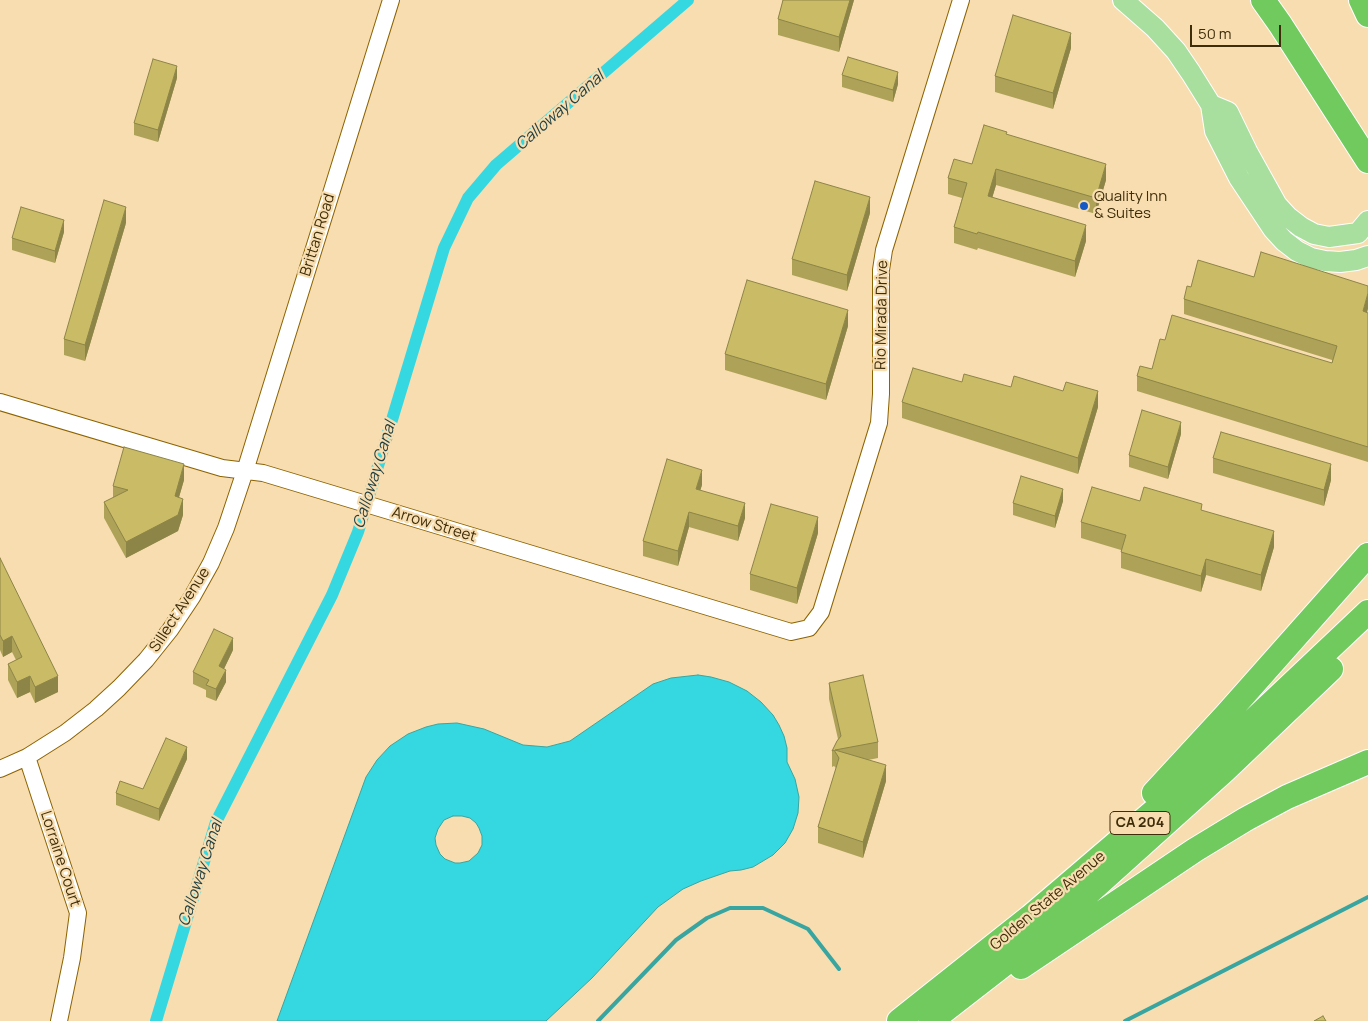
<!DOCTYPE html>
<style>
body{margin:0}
#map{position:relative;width:1368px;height:1021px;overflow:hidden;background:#f8ddb0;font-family:Manrope,sans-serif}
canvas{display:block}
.scale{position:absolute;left:1190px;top:25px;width:91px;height:22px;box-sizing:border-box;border:2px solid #3e2d0a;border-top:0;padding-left:6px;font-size:15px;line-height:18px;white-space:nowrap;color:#3e2d0a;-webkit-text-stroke:4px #f8ddb0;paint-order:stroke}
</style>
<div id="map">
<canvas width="1368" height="1021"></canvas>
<div class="scale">50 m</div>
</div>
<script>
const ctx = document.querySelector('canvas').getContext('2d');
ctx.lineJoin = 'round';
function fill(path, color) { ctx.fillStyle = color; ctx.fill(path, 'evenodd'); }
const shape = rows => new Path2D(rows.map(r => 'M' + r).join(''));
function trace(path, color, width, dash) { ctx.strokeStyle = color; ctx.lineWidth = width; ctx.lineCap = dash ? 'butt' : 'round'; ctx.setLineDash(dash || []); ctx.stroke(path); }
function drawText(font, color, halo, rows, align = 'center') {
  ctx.font = font + ' Manrope,sans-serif'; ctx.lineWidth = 4.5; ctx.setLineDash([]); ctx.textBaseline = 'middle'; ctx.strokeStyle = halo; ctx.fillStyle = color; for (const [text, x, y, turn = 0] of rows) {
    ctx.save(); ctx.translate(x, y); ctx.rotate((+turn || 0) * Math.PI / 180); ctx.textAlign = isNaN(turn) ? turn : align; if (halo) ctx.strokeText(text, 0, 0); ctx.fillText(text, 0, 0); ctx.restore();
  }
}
const water = shape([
 [698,675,711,677,729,682,747,691,761,702,773,715,779,725,784,736,787,748,787,762,795,779,799,797,798,813,793,829,785,843,773,855,753,867,741,870,730,871,701,881,683,889,658,907,592,978,546,1021,277,1021,366,777,377,760,390,746,408,734,426,727,438,724,457,723,484,729,523,745,547,747,570,741,653,684,671,678,698,675],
 [453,816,462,816,470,818,476,823,479,828,482,836,482,845,478,853,469,861,460,863,455,863,445,859,440,854,436,845,435,838,438,829,444,820,453,816]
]);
fill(water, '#35d8e1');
trace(water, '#38a5a0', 1);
trace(shape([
 [598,1021,676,940,707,918,730,908,763,908,808,929,839,969],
 [1125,1021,1368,897]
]), '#38a5a0', 4);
trace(shape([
 [156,1021,216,822,332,595,358,532,444,248,468,198,496,165,688,0]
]), '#35d8e1', 12);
const minor = shape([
 [0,402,222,468,263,473,791,632,809,628,821,612,879,423,881,394,881,270,884,250,961,0],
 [27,757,78,913,72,958,59,1021],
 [0,769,27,757,65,733,96,709,119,688,146,660,170,630,192,597,211,563,226,528,245,471,391,0]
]);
const major = shape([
 [1123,0,1155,28,1176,51,1191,73,1211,105,1215,131,1239,178,1273,229,1284,241,1297,251,1311,258,1325,261,1340,262,1356,260,1368,256],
 [1211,105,1228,112,1247,151,1277,205,1288,217,1301,227,1314,234,1329,237,1358,233,1368,221]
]);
const highway = shape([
 [1263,0,1280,24,1368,161],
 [1361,0,1368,15],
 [1154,793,1226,715,1368,555],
 [1021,967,1195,850,1246,819,1287,797,1368,762],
 [899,1021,1030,917,1188,782,1368,612],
 [931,1021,1007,962,1066,913,1225,770,1331,669]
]);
trace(minor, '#8c6301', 18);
trace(major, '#fff', 22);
trace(highway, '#fff', 26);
trace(minor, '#fff', 16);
trace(major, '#a9df9e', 20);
trace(highway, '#70ca5e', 24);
fill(shape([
 [783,0,854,0,839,52,778,35,778,19],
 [1071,48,1053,109,995,92,995,76],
 [842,75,898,84,893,102,842,87],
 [177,78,158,142,134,135,134,123],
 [1007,135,1106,180,1096,214,996,185,992,198,1086,241,1075,277,978,248,977,250,954,243,954,227,962,198,948,194,948,178,972,164],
 [870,213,847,291,792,275,792,259],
 [126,223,85,361,64,355,64,339],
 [64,232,55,263,12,250,12,238],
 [1254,277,1368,313,1368,462,1137,391,1137,376,1152,369,1165,340,1332,363,1332,360,1184,314,1184,299,1191,287],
 [848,326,826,400,725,370,725,354],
 [962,382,1011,387,1098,407,1078,474,902,418,902,402],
 [1181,434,1168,479,1129,467,1129,455],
 [1213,458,1331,480,1324,506,1213,473],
 [184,480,179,497,183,515,178,531,126,558,104,518,104,502,113,498,113,486],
 [702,485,700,490,745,518,738,541,689,527,678,566,643,556,643,541],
 [1063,501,1055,528,1013,515,1013,503],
 [1140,501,1202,511,1274,547,1261,591,1206,575,1201,592,1121,568,1121,550,1081,538,1081,522],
 [818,533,797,604,750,590,750,574],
 [0,558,58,692,35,703,30,692,17,698,8,680,8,664,16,660,12,652,3,657,0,650],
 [233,650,224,669,226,682,216,701,206,697,206,690,193,684,193,672],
 [829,683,878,742,878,758,868,760,886,781,863,858,818,843,818,827,836,768,834,766,832,767,832,751,838,739,829,699],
 [187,759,159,821,116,805,116,793,143,789]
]), '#aea258');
fill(shape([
 [850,0,854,0,839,52,839,37],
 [1071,33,1071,48,1053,109,1053,93],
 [177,66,177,78,158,142,158,130],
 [898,72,898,84,893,102,893,90],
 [1106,164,1106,180,1096,214,1096,198],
 [996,169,996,185,988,212,988,196],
 [870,197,870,213,847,291,847,275],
 [126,207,126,223,85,361,85,345],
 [64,220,64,232,55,263,55,251],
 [1086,225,1086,241,1075,277,1075,261],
 [1368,293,1368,309,1363,327,1363,311],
 [848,310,848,326,826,400,826,384],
 [1098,391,1098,407,1078,474,1078,458],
 [1181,422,1181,434,1168,479,1168,467],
 [184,464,184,480,175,511,175,496],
 [1331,464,1331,480,1324,506,1324,490],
 [702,470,702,485,696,504,696,489],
 [1063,489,1063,501,1055,528,1055,516],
 [183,499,183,515,178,531,126,558,126,542],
 [745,503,745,518,738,541,738,526],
 [689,512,689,527,678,566,678,551],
 [818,517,818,533,797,604,797,588],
 [1274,531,1274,547,1261,591,1261,575],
 [1206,559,1206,575,1201,592,1201,576],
 [12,636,12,652,3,657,3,641],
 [233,638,233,650,219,679,219,666],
 [226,670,226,682,216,701,216,689],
 [30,676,30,692,17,698,17,682],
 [58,676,58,692,35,703,35,687],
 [187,747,187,759,159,821,159,809],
 [886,765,886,781,863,858,863,842]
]), '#8d8447');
const building = shape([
 [783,0,850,0,839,37,778,19,783,0],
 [1013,15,1071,33,1053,93,995,76,1013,15],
 [848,57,898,72,893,90,842,75,848,57],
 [153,59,177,66,158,130,134,123,153,59],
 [984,125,1007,132,1006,134,1106,164,1096,198,996,169,988,196,1086,225,1075,261,978,232,977,234,954,227,967,183,948,178,954,159,972,164,984,125],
 [815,181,870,197,847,275,792,259,815,181],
 [104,200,126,207,85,345,64,339,104,200],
 [21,207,64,220,55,251,12,238,21,207],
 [1261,252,1368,286,1368,293,1363,311,1368,313,1368,447,1137,376,1140,366,1152,369,1160,339,1165,340,1172,315,1332,363,1337,346,1184,299,1187,286,1191,287,1198,260,1254,277,1261,252],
 [747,280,848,310,826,384,725,354,747,280],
 [913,368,962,382,964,374,1011,387,1014,376,1063,391,1066,382,1098,391,1078,458,902,402,913,368],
 [1142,410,1181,422,1168,467,1129,455,1142,410],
 [1221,432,1331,464,1324,490,1213,458,1221,432],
 [124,447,184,464,175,496,183,499,178,515,126,542,104,502,128,490,113,486,124,447],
 [667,459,702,470,696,489,745,503,738,526,689,512,678,551,643,541,667,459],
 [1021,476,1063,489,1055,516,1013,503,1021,476],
 [1092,487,1140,501,1144,487,1202,504,1201,510,1274,531,1261,575,1206,559,1201,576,1121,552,1126,535,1081,522,1092,487],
 [771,504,818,517,797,588,750,574,771,504],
 [0,558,58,676,35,687,30,676,17,682,8,664,22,657,12,636,3,641,0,635,0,558],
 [214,629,233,638,219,666,226,670,216,689,206,685,209,680,193,672,214,629],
 [863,675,878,742,835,750,886,765,863,842,818,827,839,758,834,750,832,751,837,741,841,736,829,683,863,675],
 [166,738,187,747,159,809,116,793,120,781,143,789,166,738],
 [1323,1016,1326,1021,1314,1021,1323,1016]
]);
fill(building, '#cabc66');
trace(building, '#8d8447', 1);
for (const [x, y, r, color] of [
 [1084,206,5,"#1759c4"]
]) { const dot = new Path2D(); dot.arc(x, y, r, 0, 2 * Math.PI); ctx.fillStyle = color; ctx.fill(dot); trace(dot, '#f8ddb0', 2); }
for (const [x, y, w] of [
 [1140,823,60]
]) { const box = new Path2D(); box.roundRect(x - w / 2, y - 11.5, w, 23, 4); ctx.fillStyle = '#f8ddb0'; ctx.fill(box); trace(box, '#3e2d0a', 1); }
drawText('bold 14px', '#3e2d0a', null, [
 ["CA 204",1140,823]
]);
drawText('15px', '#3e2d0a', '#f8ddb0', [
 ["Quality Inn",1094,197],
 ["& Suites",1094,214]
], 'left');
drawText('15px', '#3e2d0a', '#f8ddb0', [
 ["Brittan Road",318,235,-73],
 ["Rio Mirada Drive",882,315,-89],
 ["Arrow Street",434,525,17],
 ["Sillect Avenue",180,610,-57],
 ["Lorraine Court",60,859,72],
 ["Golden State Avenue",1048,901,-40]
]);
drawText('italic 16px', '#1e3e40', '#f8ddb0', [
 ["Calloway Canal",560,111,-41],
 ["Calloway Canal",375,475,-73],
 ["Calloway Canal",201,873,-72]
]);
</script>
